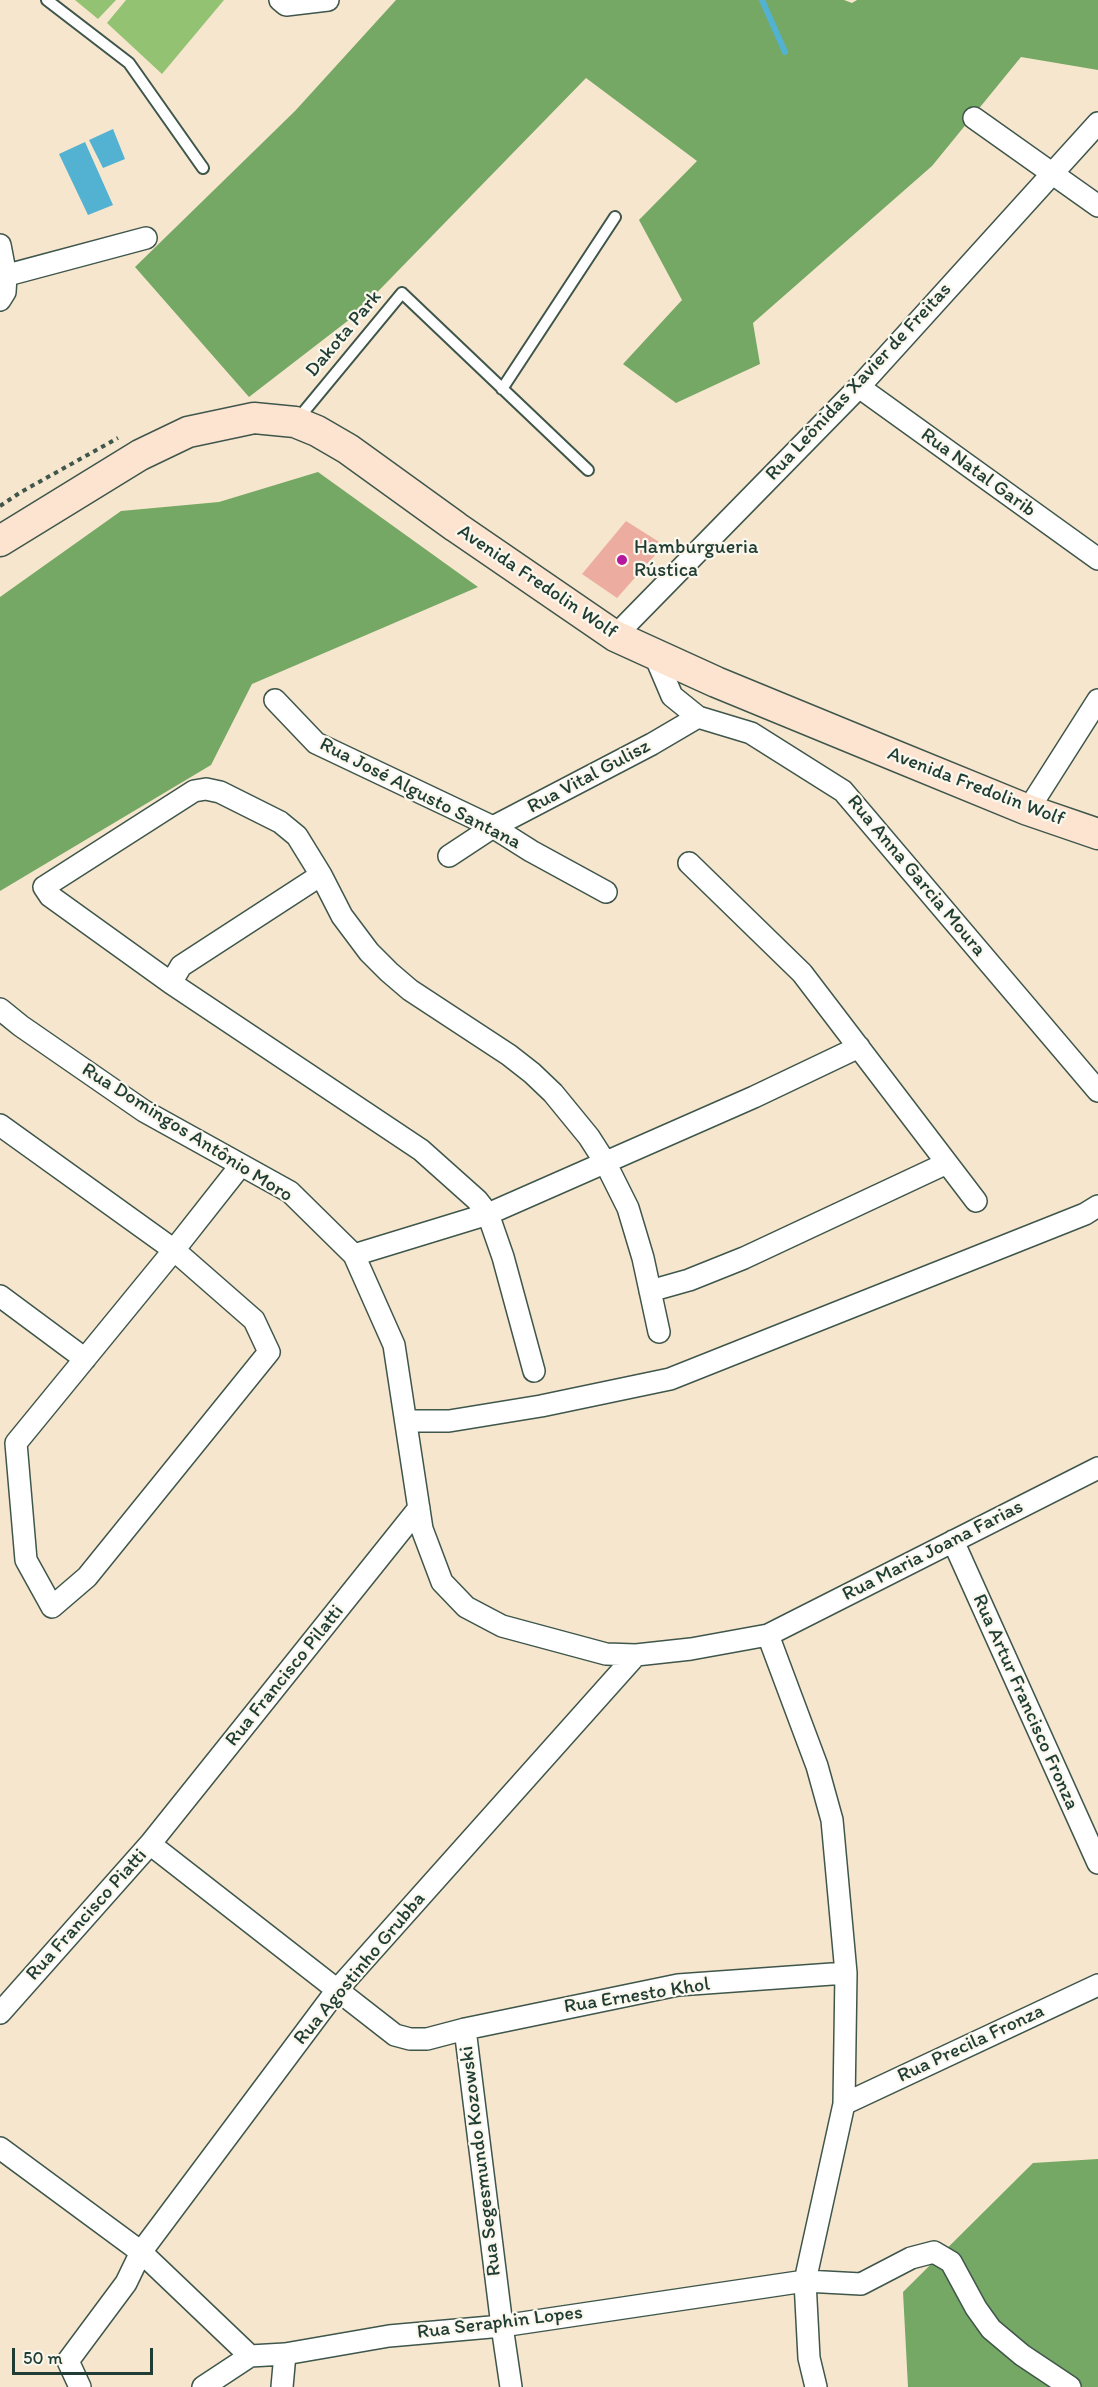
<!DOCTYPE html>
<meta charset="utf-8">
<style>
body{margin:0}
#map{position:relative;width:1098px;height:2387px;overflow:hidden;background:#f6e6ce;font-family:Itim,sans-serif}
canvas{display:block}
.scale{position:absolute;left:12px;top:2348px;width:141px;height:27px;box-sizing:border-box;border:3px solid #1f3d34;border-top:0;padding-left:8px;font-size:18px;line-height:21px;white-space:nowrap;color:#1f3d34;-webkit-text-stroke:4px #fbf7ec;paint-order:stroke}
</style>
<div id="map">
<canvas width="1098" height="2387"></canvas>
<div class="scale">50 m</div>
</div>
<script>
const ctx = document.querySelector('canvas').getContext('2d');
ctx.lineJoin = 'round';
function fill(path, color) { ctx.fillStyle = color; ctx.fill(path, 'evenodd'); }
const shape = rows => new Path2D(rows.map(r => 'M' + r).join(''));
function trace(path, color, width, dash) { ctx.strokeStyle = color; ctx.lineWidth = width; ctx.lineCap = dash ? 'butt' : 'round'; ctx.setLineDash(dash || []); ctx.stroke(path); }
function drawText(font, color, halo, rows, align = 'center') {
  ctx.font = font + ' Itim,sans-serif'; ctx.lineWidth = 4.5; ctx.setLineDash([]); ctx.textBaseline = 'middle'; ctx.strokeStyle = halo; ctx.fillStyle = color; for (const [text, x, y, turn = 0] of rows) {
    ctx.save(); ctx.translate(x, y); ctx.rotate((+turn || 0) * Math.PI / 180); ctx.textAlign = isNaN(turn) ? turn : align; if (halo) ctx.strokeText(text, 0, 0); ctx.fillText(text, 0, 0); ctx.restore();
  }
}
fill(shape([
 [75,0,116,0,98,19],
 [126,0,224,0,162,74,107,23]
]), '#92c272');
fill(shape([
 [396,0,844,0,852,3,857,0,1098,0,1098,70,1021,57,932,166,753,323,760,364,676,403,623,364,682,300,639,220,697,161,586,78,354,316,249,397,135,267,295,111],
 [318,472,478,587,252,684,211,765,0,891,0,597,121,511,219,502],
 [1098,2159,1098,2387,908,2387,903,2292,1033,2163]
]), '#75a864');
fill(shape([
 [113,129,125,159,103,168,89,140],
 [85,142,113,205,88,215,59,154]
]), '#53b1d1');
trace(shape([
 [762,0,785,52]
]), '#53b1d1', 6);
fill(shape([
 [626,521,664,545,617,598,582,574]
]), '#ecada0');
const service = shape([
 [47,0,129,63,203,168],
 [502,389,615,217],
 [297,420,402,293,588,470]
]);
const minor = shape([
 [280,0,286,5,328,0],
 [974,118,1098,206],
 [0,245,6,276,5,292,0,300],
 [0,277,146,238],
 [859,387,1098,559],
 [615,636,859,387,1098,123],
 [655,656,672,696,698,717,751,733,843,791,1098,1091],
 [275,700,316,743,493,827,531,851,606,892],
 [1028,810,1098,700],
 [449,856,493,827,652,744,698,717],
 [689,863,802,973,976,1201],
 [171,983,181,966,321,875],
 [0,1009,21,1026,144,1111,290,1192,354,1255,394,1345,422,1529,442,1582,466,1607,502,1626,606,1654,636,1655,691,1649,768,1635,1098,1468],
 [0,1125,174,1250,254,1320,269,1352,87,1577,52,1607,26,1560,16,1443,174,1250,241,1165],
 [354,1255,488,1214,754,1097,859,1047],
 [650,1291,689,1280,744,1258,947,1163],
 [0,1296,85,1359],
 [534,1371,503,1257,488,1214,477,1200,421,1150,171,983,50,896,44,887,194,791,206,789,220,792,280,822,297,836,321,875,342,916,369,952,389,972,410,990,509,1055,532,1073,553,1093,589,1137,605,1162,628,1208,643,1258,659,1332],
 [406,1421,449,1421,541,1406,670,1379,1085,1214,1098,1206],
 [953,1541,1098,1863],
 [768,1635,817,1766,832,1820,846,1973,844,2104,805,2281,809,2358,816,2387],
 [150,1844,395,2035,410,2039,427,2039,465,2029,678,1985,846,1973],
 [0,2013,150,1844,419,1508],
 [465,2029,502,2326,511,2387],
 [844,2104,1098,1985],
 [0,2148,141,2252,250,2356],
 [80,2387,68,2361,126,2283,141,2252,337,1990,636,1655],
 [203,2387,250,2356,285,2354,389,2336,502,2326,805,2281,861,2284,911,2258,934,2252,951,2262,976,2308,991,2329,1022,2355,1070,2387],
 [282,2387,285,2354]
]);
const secondary = shape([
 [0,541,140,455,188,432,254,418,295,422,317,431,348,449,456,527,615,636,716,682,896,756,1028,810,1098,834]
]);
trace(service, '#3f564b', 14);
trace(minor, '#3f564b', 24);
trace(secondary, '#3f564b', 33);
trace(shape([
 [0,506,21,492,118,438]
]), '#3f564b', 4, [4.5, 4.5]);
trace(service, '#fff', 10);
trace(minor, '#fff', 21);
trace(secondary, '#fde4d1', 30);
for (const [x, y, r, color] of [
 [622,560,6,"#b5179e"]
]) { const dot = new Path2D(); dot.arc(x, y, r, 0, 2 * Math.PI); ctx.fillStyle = color; ctx.fill(dot); trace(dot, '#fbf7ec', 2); }
drawText('20px', '#1f3d34', '#fbf7ec', [
 ["Dakota Park",344,334,-50],
 ["Rua Leônidas Xavier de Freitas",859,382,-47],
 ["Rua Natal Garib",978,473,36],
 ["Avenida Fredolin Wolf",537,582,34],
 ["Rua Vital Gulisz",589,777,-28],
 ["Avenida Fredolin Wolf",976,787,21],
 ["Rua José Algusto Santana",420,794,27],
 ["Rua Anna Garcia Moura",916,876,50],
 ["Rua Domingos Antônio Moro",187,1133,32],
 ["Rua Maria Joana Farias",933,1551,-27],
 ["Rua Francisco Pilatti",285,1676,-51],
 ["Rua Artur Francisco Fronza",1025,1702,66],
 ["Rua Francisco Piatti",87,1915,-48],
 ["Rua Agostinho Grubba",360,1969,-50],
 ["Rua Ernesto Khol",637,1996,-9],
 ["Rua Precila Fronza",971,2044,-25],
 ["Rua Segesmundo Kozowski",481,2161,-97],
 ["Rua Seraphin Lopes",500,2323,-7]
]);
drawText('20px', '#1f3d34', '#fbf7ec', [
 ["Hamburgueria",634,548],
 ["Rústica",634,571]
], 'left');
</script>
